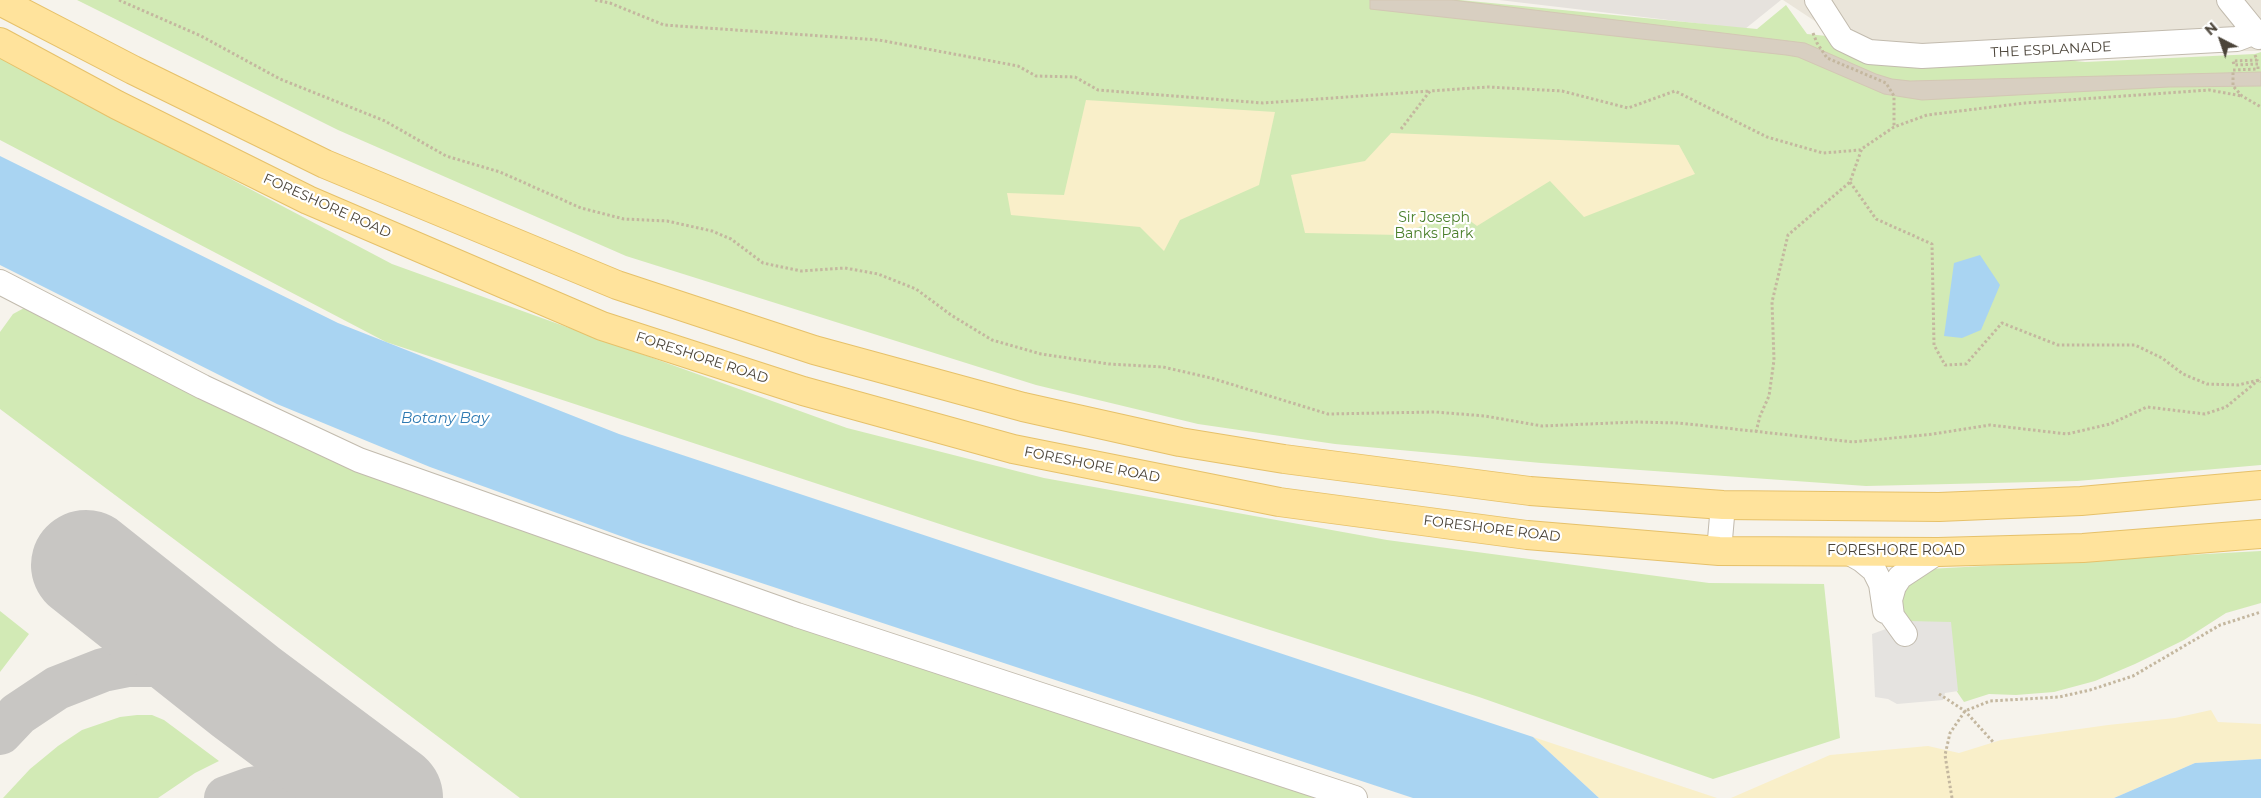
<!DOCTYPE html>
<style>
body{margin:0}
#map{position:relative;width:2261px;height:798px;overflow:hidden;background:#f6f3ec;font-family:Montserrat,sans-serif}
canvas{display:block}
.north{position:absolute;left:2196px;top:15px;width:50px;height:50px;-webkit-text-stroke:4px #fff;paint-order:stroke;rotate:319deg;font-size:14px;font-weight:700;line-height:20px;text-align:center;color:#4b4439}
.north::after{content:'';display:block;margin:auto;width:18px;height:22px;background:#4b4439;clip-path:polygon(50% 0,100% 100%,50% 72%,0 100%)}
</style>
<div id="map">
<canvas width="2261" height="798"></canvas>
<div class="north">N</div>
</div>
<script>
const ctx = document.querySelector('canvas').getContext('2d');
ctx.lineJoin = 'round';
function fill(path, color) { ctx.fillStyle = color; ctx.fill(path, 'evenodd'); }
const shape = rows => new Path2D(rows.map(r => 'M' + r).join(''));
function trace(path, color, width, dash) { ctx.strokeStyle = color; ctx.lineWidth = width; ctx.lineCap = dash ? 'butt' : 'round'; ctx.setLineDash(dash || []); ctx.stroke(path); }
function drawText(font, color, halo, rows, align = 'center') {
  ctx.font = font + ' Montserrat,sans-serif'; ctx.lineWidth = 4.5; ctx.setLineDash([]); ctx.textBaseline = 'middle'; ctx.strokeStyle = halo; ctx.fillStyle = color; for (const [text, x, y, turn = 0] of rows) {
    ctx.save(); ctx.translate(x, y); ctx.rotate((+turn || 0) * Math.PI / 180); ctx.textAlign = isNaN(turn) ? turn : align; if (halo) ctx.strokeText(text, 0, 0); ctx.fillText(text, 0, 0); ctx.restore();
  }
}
fill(shape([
 [1783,0,2261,0,2261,51,1869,52,1842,39]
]), '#eae5da');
fill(shape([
 [1499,0,1781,0,1745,29]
]), '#e6e2dd');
fill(shape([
 [77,0,1460,0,1757,29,1786,5,1807,34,2085,62,2255,54,2261,52,2261,465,2077,481,1866,486,1541,463,1335,444,1198,424,1036,385,626,256,338,130],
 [0,57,392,264,847,428,1044,478,1387,540,1709,583,1824,584,1840,738,1713,779,1479,697,964,532,386,342,0,140],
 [26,307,327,453,1328,798,520,798,0,409,0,332,13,314],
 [2261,551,2261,603,2226,613,2184,640,2135,664,2095,681,2054,692,2016,695,1989,694,1964,702,1898,605,1903,590,1928,569],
 [0,611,29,634,0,672],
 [137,715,152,715,164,720,219,761,195,773,158,798,3,798,30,769,58,746,82,730,120,717]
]), '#d2eab5');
fill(shape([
 [1086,100,1275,112,1259,185,1180,220,1164,251,1140,227,1011,215,1007,193,1064,195],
 [1391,133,1679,145,1695,174,1584,217,1550,181,1477,226,1457,211,1400,235,1305,233,1291,175,1365,161],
 [2211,710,2218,722,2261,724,2261,759,2195,763,2114,798,1731,798,1830,755,1928,746,1959,753,2001,740,2108,725,2175,718],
 [1533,737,1717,798,1599,798]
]), '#f9efc9');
fill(shape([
 [1908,621,1951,622,1958,691,1945,693,1943,700,1897,704,1888,699,1875,697,1872,634]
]), '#e5e3e0');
fill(shape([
 [0,156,338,323,619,434,1533,737,1599,798,1413,798,637,542,430,467,277,404,0,265],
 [1980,255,2000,285,1981,330,1962,338,1944,336,1954,263],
 [2261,759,2261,798,2114,798,2195,763]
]), '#a9d4f2');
trace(shape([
 [0,733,18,714,57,688,103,670,128,665,153,665,192,670,231,682,246,692],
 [226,798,251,789,295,782,345,785,381,798]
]), '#c8c6c3', 44);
trace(shape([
 [86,565,246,692,388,798]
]), '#c8c6c3', 110);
const building = shape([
 [1370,0,1452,0,1805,43,1876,74,1892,79,1910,81,2261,72,2261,86,2169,87,1922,100,1884,94,1798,57,1786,55,1370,9,1370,0]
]);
fill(building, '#d8cfc1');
trace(building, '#d3c7b4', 1);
const minor = shape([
 [1817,0,1842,39,1869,52,1922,56,2237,39,2255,32,2259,37],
 [2229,0,2255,32],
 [0,282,203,387,359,460,797,615,1355,798],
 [1719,551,1723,505],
 [1846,551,1862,560,1874,570,1881,584,1885,611],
 [1905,634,1892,616,1890,600,1894,586,1900,577,1938,552]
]);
const major = shape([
 [0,1,133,70,325,164,617,285,814,350,1023,407,1180,442,1284,459,1530,491,1723,505,1939,507,2081,501,2261,485],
 [0,42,117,105,308,200,602,326,803,391,1013,449,1279,502,1527,535,1719,551,1938,552,2083,548,2261,534]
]);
trace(minor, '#c2bbae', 26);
trace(major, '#e6c16a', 30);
trace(shape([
 [119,0,201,36,280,79,385,121,446,156,500,172,581,208,624,219,667,221,712,231,731,239,763,263,801,271,845,268,878,274,916,289,951,315,992,340,1041,354,1109,364,1163,367,1211,378,1328,414,1435,412,1485,416,1542,426,1636,422,1679,423,1853,442,1933,434,1990,425,2067,434,2110,424,2147,407,2205,414,2226,407,2261,378],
 [595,0,610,3,664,25,879,40,1018,66,1036,76,1075,77,1098,90,1263,103,1430,91],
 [1813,33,1817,43,1827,58,1886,83,1894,96,1894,127],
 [2255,55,2257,60,2233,61,2234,65,2258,64,2258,69,2233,70,2233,86,2242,96,2261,107],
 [1401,129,1430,91,1488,87,1562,91,1628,108,1675,91,1767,137,1823,153,1860,150,1894,127,1927,115,2025,103,2209,90,2242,96],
 [1850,182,1876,219,1932,244,1934,345,1945,365,1966,364,2002,323,2058,345,2135,345,2162,358,2183,374,2207,384,2238,385,2259,380,2261,382],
 [1756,432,1760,416,1769,396,1774,360,1772,302,1788,235,1850,182,1862,148],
 [1939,694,1965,711,1994,743],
 [1952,798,1945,755,1950,733,1965,711,1990,701,2059,697,2090,690,2133,676,2220,625,2261,612]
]), '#c4b79f', 3, [2.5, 2.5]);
trace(minor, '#fff', 24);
trace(major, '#ffe39c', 28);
drawText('14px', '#4b4439', '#fff', [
 ["THE ESPLANADE",2051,50,-3],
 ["FORESHORE ROAD",327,206,24],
 ["FORESHORE ROAD",702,358,18],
 ["FORESHORE ROAD",1092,465,11],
 ["FORESHORE ROAD",1492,529,7],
 ["FORESHORE ROAD",1896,551]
]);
drawText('14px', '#4a7f2a', '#fff', [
 ["Sir Joseph",1434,218],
 ["Banks Park",1434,234]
]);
drawText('italic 15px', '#2e7ab2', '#fff', [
 ["Botany Bay",445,419]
]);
</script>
